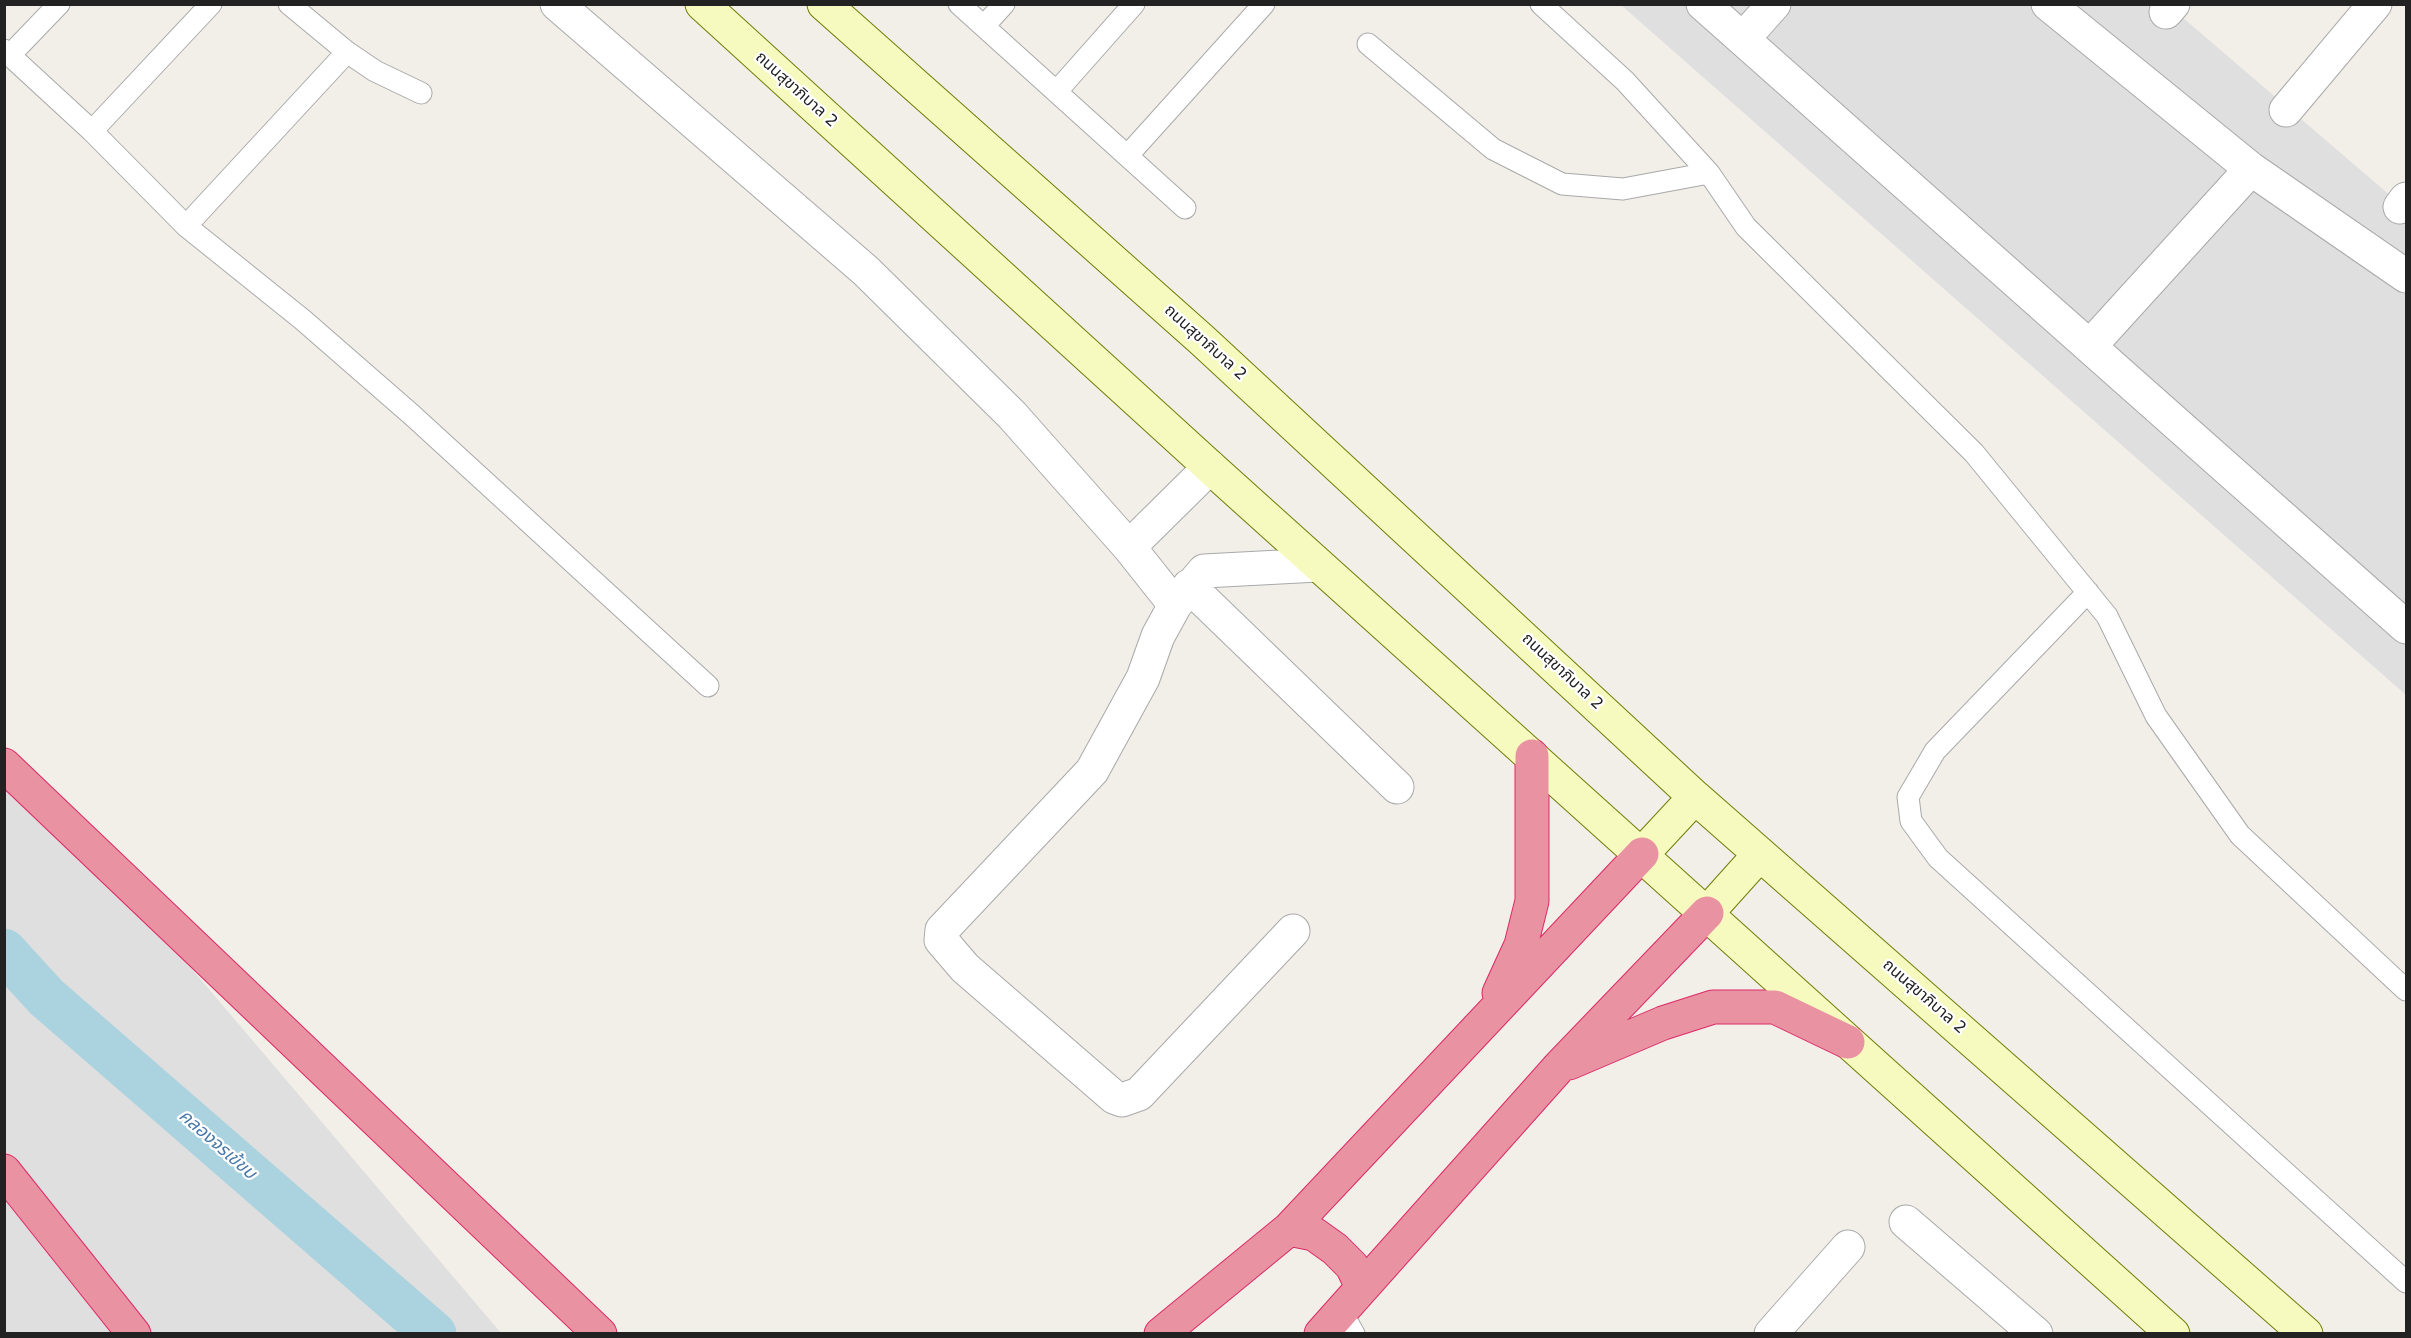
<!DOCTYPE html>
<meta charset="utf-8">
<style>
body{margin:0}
#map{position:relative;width:2411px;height:1338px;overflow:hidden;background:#f2efe9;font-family:"DejaVu Sans",sans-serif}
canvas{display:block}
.frame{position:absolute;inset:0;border:6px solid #222;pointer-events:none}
</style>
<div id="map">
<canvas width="2411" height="1338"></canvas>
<div class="frame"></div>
</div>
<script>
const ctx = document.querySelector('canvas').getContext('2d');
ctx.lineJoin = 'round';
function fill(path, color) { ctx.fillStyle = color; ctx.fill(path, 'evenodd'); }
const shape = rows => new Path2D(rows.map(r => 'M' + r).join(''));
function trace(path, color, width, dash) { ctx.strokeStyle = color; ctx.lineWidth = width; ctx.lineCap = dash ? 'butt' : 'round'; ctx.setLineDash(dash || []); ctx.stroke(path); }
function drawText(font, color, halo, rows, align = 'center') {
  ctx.font = font + ' "DejaVu Sans","Noto Sans Thai",sans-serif'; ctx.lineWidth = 4.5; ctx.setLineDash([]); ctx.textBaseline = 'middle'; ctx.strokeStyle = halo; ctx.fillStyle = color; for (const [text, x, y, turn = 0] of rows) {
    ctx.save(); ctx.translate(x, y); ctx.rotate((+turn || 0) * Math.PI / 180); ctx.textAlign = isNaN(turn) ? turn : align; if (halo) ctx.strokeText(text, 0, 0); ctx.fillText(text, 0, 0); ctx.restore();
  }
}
fill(shape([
 [1621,5,2168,5,2406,209,2406,695],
 [5,749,501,1333,5,1333]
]), '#e0dfdf');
trace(shape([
 [4,951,46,997,434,1334]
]), '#aad3df', 45);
const lane = shape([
 [289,4,347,52,375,71,421,93],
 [959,4,1185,208],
 [1541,4,1625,81,1709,173,1746,227,1974,453,2107,616,2156,716,2240,835,2406,990],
 [984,26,1004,4],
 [1368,44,1493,149,1562,184,1623,189,1709,173],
 [4,50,92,131,186,226,303,320,412,415,708,686],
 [10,55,59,4],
 [1057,91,1134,4],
 [92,131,211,4],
 [1128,155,1264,4],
 [186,226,347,52],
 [2088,592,1935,751,1908,797,1911,821,1938,858,2406,1282],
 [1341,1311,1354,1334]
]);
const street = shape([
 [557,4,866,271,1012,415,1129,547,1175,605],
 [1703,4,2406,627],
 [2048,4,2251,169,2406,276],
 [2166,12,2173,4],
 [1743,39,1774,4],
 [2286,110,2375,4],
 [2400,207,2406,199],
 [2090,346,2251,169],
 [1129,547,1210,467],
 [1189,586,1397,787],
 [1293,931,1139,1094,1122,1100,1114,1097,965,968,941,940,942,930,1092,771,1143,678,1158,636,1175,605,1204,571,1318,565],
 [1906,1222,2036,1334],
 [1771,1334,1848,1247]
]);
const secondary = shape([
 [702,4,1210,467,2173,1334],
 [824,4,1202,340,1695,797,2306,1334],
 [1642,854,1695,797],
 [1707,913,1760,854]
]);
const highway = shape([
 [4,765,600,1334],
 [1499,993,1521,945,1532,901,1532,756],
 [1569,1063,1663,1023,1713,1007,1775,1007,1848,1042],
 [4,1171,134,1334],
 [1289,1229,1314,1234,1335,1249,1352,1266,1362,1287],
 [1161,1334,1289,1229,1642,854],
 [1321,1334,1559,1067,1707,913]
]);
trace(lane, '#a9a9a9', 23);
trace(street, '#a9a9a9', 35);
trace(secondary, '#707d05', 35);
trace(highway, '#dc2a67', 35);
trace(lane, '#fff', 21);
trace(street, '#fff', 33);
trace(secondary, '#f7fabf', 33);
trace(highway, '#e892a2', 33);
drawText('16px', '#222', '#fff', [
 ["ถนนสุขาภิบาล 2",796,90,42],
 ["ถนนสุขาภิบาล 2",1205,343,42],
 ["ถนนสุขาภิบาล 2",1562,672,43],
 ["ถนนสุขาภิบาล 2",1924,997,41]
]);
drawText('italic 18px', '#4a7aab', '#fff', [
 ["คลองจรเข้ขบ",217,1145,41]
]);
</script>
